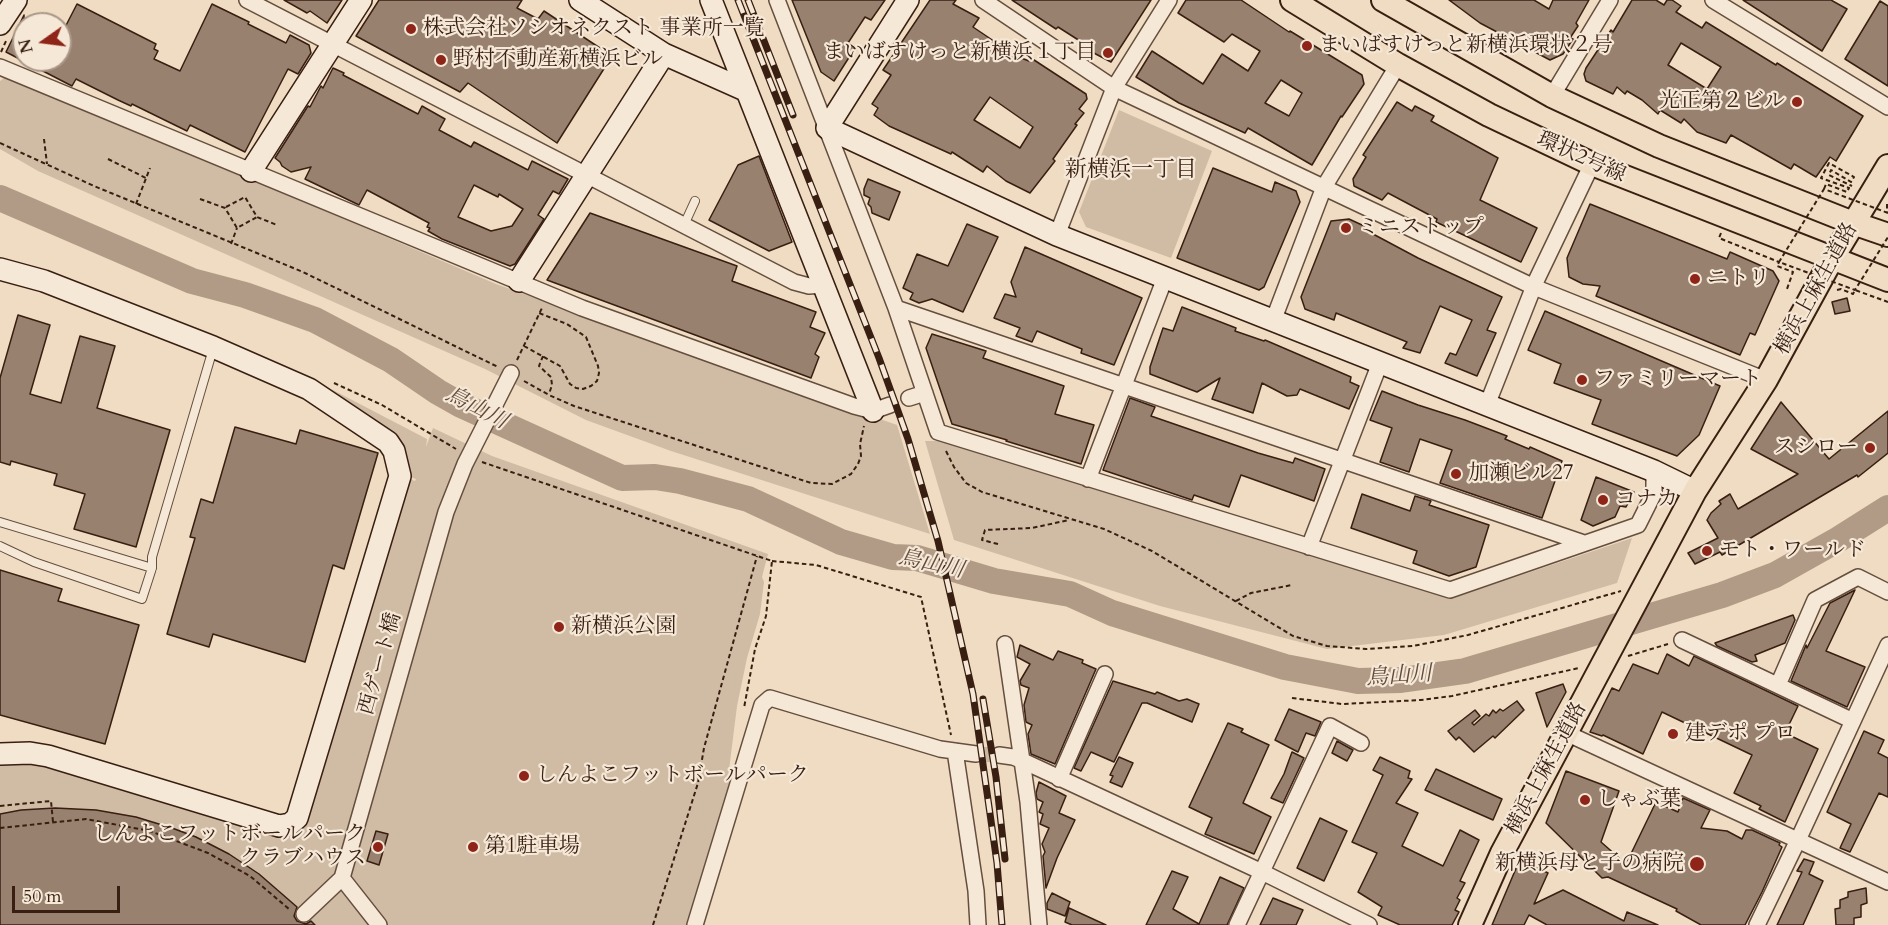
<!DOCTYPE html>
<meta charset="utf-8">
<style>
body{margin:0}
#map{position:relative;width:1888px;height:925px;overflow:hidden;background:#efdcc2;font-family:Cardo,serif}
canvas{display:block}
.north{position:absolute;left:12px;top:12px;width:60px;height:60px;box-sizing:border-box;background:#f5e8d7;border:2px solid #aa9788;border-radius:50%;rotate:256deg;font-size:16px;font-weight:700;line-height:24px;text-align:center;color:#391e12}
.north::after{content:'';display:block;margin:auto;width:21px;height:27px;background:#8f2418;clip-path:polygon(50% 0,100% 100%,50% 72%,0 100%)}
.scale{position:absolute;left:12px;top:886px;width:108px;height:27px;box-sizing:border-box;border:3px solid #391e12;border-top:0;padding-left:8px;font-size:18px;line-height:21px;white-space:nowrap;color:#391e12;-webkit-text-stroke:4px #f5e8d7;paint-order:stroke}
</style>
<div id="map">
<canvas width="1888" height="925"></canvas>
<div class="north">N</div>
<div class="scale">50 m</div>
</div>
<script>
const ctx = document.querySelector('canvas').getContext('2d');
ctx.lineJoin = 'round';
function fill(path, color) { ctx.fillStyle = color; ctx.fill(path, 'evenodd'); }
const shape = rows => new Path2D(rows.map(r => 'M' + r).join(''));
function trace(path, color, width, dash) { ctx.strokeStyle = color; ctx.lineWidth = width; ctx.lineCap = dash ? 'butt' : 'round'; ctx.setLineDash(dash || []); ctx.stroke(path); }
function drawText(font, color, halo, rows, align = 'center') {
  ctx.font = font + ' Cardo,"Noto Serif JP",serif'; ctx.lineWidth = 4.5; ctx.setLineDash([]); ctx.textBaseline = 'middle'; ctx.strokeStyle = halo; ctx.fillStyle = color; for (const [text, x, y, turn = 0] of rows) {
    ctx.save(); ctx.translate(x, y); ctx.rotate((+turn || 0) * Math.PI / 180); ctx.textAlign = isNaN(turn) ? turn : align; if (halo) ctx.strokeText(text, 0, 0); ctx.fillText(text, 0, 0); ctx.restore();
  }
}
fill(shape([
 [8,75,496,284,897,425,930,534,671,451,586,420,485,369,38,171,0,149,0,81],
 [1119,110,1212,151,1171,258,1086,227,1079,212],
 [331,389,427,439,426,447,433,428,492,456,768,554,762,577,764,582,760,614,747,658,737,706,729,770,729,787,687,925,0,925,0,762,34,761,292,833,298,831,309,808,407,478,415,481,416,479,408,476,405,450,395,435],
 [925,441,945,441,1453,598,1632,538,1617,583,1444,635,1327,649,1160,606,954,540]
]), '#d0bca4');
trace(shape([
 [0,198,192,281,245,295,315,320,391,360,438,392,461,405,622,478,655,477,680,481,748,499,841,542,893,557,917,558,994,581,1070,594,1112,613,1285,667,1358,681,1401,680,1465,671,1722,595,1775,575,1839,539,1888,508]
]), '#b19b86', 26);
const building = shape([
 [284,0,342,0,327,23,310,11,307,13,284,0],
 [379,0,522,0,517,8,538,19,544,11,612,56,557,143,468,83,460,92,356,36,379,0],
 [792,0,885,0,871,20,865,17,848,43,855,48,834,81,821,72,792,0],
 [930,0,956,0,953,4,979,18,973,27,1016,56,1029,61,1031,58,1086,94,1087,99,1079,109,1084,113,1075,124,1077,125,1053,159,1055,161,1030,193,1006,181,987,166,983,172,952,152,951,154,889,126,874,115,878,108,872,104,891,75,883,70,930,0],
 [990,97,1033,127,1020,148,974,120,990,97],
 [1012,0,1151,0,1111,62,1090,51,1091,48,1058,27,1056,29,1012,0],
 [1186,0,1241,0,1289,32,1290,31,1362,75,1364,84,1342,117,1341,116,1312,165,1248,128,1245,133,1179,103,1136,77,1152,51,1203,84,1222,54,1248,71,1260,51,1232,34,1224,42,1178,13,1186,0],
 [1281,80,1302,93,1289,116,1265,103,1281,80],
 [1449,0,1534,0,1549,9,1553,0,1589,0,1576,23,1578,26,1570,38,1573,39,1563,54,1550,60,1480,23,1449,0],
 [1632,0,1656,0,1664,5,1667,0,1672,0,1681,6,1676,12,1702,28,1706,22,1776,65,1777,63,1863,116,1836,161,1830,157,1816,177,1794,164,1791,169,1731,135,1726,143,1697,132,1684,119,1681,123,1660,110,1658,114,1642,100,1627,91,1625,94,1617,87,1613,94,1586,81,1584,74,1586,68,1611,30,1613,32,1632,0],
 [1681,43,1721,67,1707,89,1668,65,1681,43],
 [1743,0,1831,0,1847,9,1822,51,1743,0],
 [1880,1,1888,6,1888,86,1845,59,1880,1],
 [77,4,156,44,154,49,158,51,154,59,180,71,212,4,249,22,248,24,286,43,290,35,309,45,311,53,298,74,288,69,245,152,190,125,187,131,132,104,131,106,118,100,76,79,72,86,6,52,24,15,24,60,60,60,60,37,77,4],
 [333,68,344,73,343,75,418,114,422,106,445,119,439,130,471,147,474,142,528,170,532,161,568,179,559,194,553,191,538,215,544,219,515,264,510,266,442,239,428,231,430,228,427,227,429,223,367,190,359,205,305,179,311,167,291,172,282,166,280,162,275,158,308,106,310,107,321,86,323,88,333,68],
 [474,185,498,197,499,194,523,209,512,226,491,231,458,217,474,185],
 [1397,102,1412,111,1415,106,1434,116,1431,121,1498,158,1480,200,1537,228,1521,262,1436,222,1437,219,1388,193,1382,200,1354,186,1353,179,1366,157,1363,155,1397,102],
 [759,156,792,242,769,251,709,220,738,165,759,156],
 [1213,168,1272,192,1275,182,1296,191,1300,202,1264,287,1259,290,1177,258,1213,168],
 [868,179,900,192,889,220,872,213,871,207,868,204,870,198,864,195,864,189,868,179],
 [1590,204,1727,259,1730,252,1773,271,1779,281,1755,335,1750,333,1740,355,1596,296,1600,286,1583,284,1569,277,1567,258,1590,204],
 [590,213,737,266,732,281,816,312,810,327,825,333,815,354,819,357,811,378,547,280,590,213],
 [1349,219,1362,225,1373,234,1418,258,1502,297,1487,330,1496,333,1477,376,1445,363,1450,353,1456,355,1472,320,1440,306,1420,353,1403,348,1407,342,1336,313,1334,320,1305,309,1301,297,1331,221,1349,219],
 [967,224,998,237,963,312,932,299,919,303,910,299,913,293,903,288,917,254,948,266,967,224],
 [1025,247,1142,298,1114,365,1081,353,1082,349,1037,331,1032,342,1016,336,1020,328,994,318,1005,294,1016,297,1011,282,1025,247],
 [1847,298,1850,311,1835,314,1832,302,1847,298],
 [1182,307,1236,328,1235,331,1264,341,1265,340,1351,377,1350,382,1359,386,1349,409,1300,389,1297,395,1287,396,1262,383,1253,413,1212,399,1220,378,1197,392,1150,374,1150,367,1163,328,1173,331,1182,307],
 [1545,311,1720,386,1699,435,1677,456,1592,424,1601,400,1554,383,1561,364,1528,350,1545,311],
 [18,315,50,325,30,394,61,403,80,336,115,346,97,408,170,430,136,547,74,529,85,494,54,485,57,474,11,461,10,465,0,462,0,378,18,315],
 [932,334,986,351,983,358,1064,386,1055,414,1094,425,1081,464,1006,441,1007,440,952,424,926,348,932,334],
 [1382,391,1418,405,1465,420,1507,436,1505,439,1529,449,1530,447,1562,461,1542,518,1440,483,1452,450,1420,439,1409,472,1380,462,1392,428,1370,420,1382,391],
 [1130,398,1155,407,1151,416,1258,453,1293,463,1295,458,1325,469,1314,501,1241,475,1229,507,1194,495,1192,500,1103,470,1130,398],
 [1781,402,1829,459,1888,411,1888,453,1858,477,1857,475,1722,555,1720,552,1695,564,1688,553,1718,538,1707,520,1711,513,1721,504,1719,501,1730,494,1738,509,1798,474,1751,449,1781,402],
 [235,427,296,444,300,430,378,453,344,569,333,565,305,662,213,634,209,647,167,634,195,538,190,537,201,499,213,503,235,427],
 [1596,477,1634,492,1626,507,1620,506,1615,517,1593,526,1581,520,1596,477],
 [1362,494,1410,511,1415,496,1431,501,1429,505,1489,525,1476,567,1449,576,1413,563,1417,551,1351,528,1362,494],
 [0,570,62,589,58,601,139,625,105,744,0,715,0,570],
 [1855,590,1826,651,1865,667,1847,707,1791,681,1806,645,1807,648,1830,603,1855,590],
 [1793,615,1795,620,1785,643,1755,655,1757,661,1752,662,1717,646,1715,643,1793,615],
 [1020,645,1053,660,1058,651,1083,660,1082,663,1096,669,1055,764,1031,754,1028,734,1032,725,1026,722,1024,705,1029,688,1021,685,1020,681,1030,664,1017,657,1020,645],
 [1667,654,1689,666,1694,656,1798,706,1785,733,1818,749,1785,822,1759,809,1761,806,1734,793,1752,755,1662,712,1643,754,1603,735,1602,736,1590,732,1612,688,1619,691,1633,664,1658,674,1667,654],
 [1113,681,1155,694,1157,692,1179,701,1187,699,1199,704,1192,722,1147,703,1142,703,1114,762,1091,752,1081,771,1074,768,1113,681],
 [1563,684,1566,692,1547,727,1536,693,1563,684],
 [1517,701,1524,710,1495,738,1493,736,1474,752,1459,737,1456,740,1448,731,1475,710,1480,716,1472,723,1474,725,1486,714,1489,716,1493,710,1496,713,1500,709,1503,711,1517,701],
 [1289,709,1321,722,1315,736,1306,733,1298,752,1275,740,1289,709],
 [1228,723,1243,729,1241,732,1269,745,1243,803,1271,817,1254,854,1205,834,1212,818,1189,807,1228,723],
 [1864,731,1884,740,1878,753,1888,758,1888,797,1879,793,1850,852,1840,848,1851,824,1827,812,1864,731],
 [1337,741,1353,750,1347,761,1332,753,1337,741],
 [1292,752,1304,758,1283,803,1271,798,1284,774,1292,752],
 [1119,757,1133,763,1122,787,1110,782,1113,776,1110,775,1119,757],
 [1380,757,1410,771,1408,778,1412,779,1396,803,1418,813,1402,846,1443,866,1460,830,1479,840,1460,881,1465,883,1457,898,1460,900,1455,910,1459,912,1452,925,1400,925,1378,915,1382,907,1358,892,1377,853,1352,842,1383,775,1373,770,1380,757],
 [1436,769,1502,799,1493,820,1425,790,1436,769],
 [1566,771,1619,791,1601,842,1626,864,1656,802,1678,812,1683,798,1710,810,1701,828,1727,831,1742,839,1746,830,1752,830,1780,843,1779,845,1782,847,1762,892,1745,925,1701,925,1676,911,1677,909,1608,877,1602,878,1546,823,1566,771],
 [1039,782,1066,796,1059,813,1075,820,1057,858,1046,888,1043,856,1045,852,1042,844,1049,828,1040,824,1043,814,1039,812,1043,802,1037,799,1036,793,1039,782],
 [55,808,96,810,136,817,172,828,196,837,229,854,259,874,297,907,294,916,297,921,306,924,311,921,315,925,0,925,0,814,21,810,55,808],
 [1320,818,1347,831,1324,881,1297,868,1320,818],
 [376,831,388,834,379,865,367,861,376,831],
 [1520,859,1548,873,1534,904,1563,890,1624,921,1627,912,1658,925,1547,925,1529,915,1524,925,1492,925,1520,859],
 [1804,859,1814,862,1809,874,1823,881,1803,925,1777,925,1802,872,1797,871,1804,859],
 [1172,871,1188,877,1173,909,1199,924,1220,877,1244,888,1227,925,1146,925,1172,871],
 [1866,888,1867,903,1861,905,1861,917,1854,918,1854,925,1836,925,1835,909,1840,908,1840,900,1848,897,1848,892,1866,888],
 [1052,893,1070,902,1065,916,1047,909,1047,903,1052,893],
 [1273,898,1303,910,1296,925,1260,925,1273,898],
 [1069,908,1106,925,1072,925,1065,922,1069,908]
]);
fill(building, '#98816e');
trace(building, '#391e12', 1.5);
trace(shape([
 [976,754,999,755]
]), '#cbb69f', 15, [15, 8]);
const lane = shape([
 [684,225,695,201],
 [0,522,152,568,142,599,34,562,0,546],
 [152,568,152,557,213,349]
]);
const street = shape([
 [247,0,794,282,809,286,823,285],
 [777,0,896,308,938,432,1450,590,1638,525,1654,493,1654,471],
 [983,0,1114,88,1534,287,1766,380],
 [1713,0,1888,107],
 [0,67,582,308,854,406,873,411,890,405],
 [1552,96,1610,0],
 [1057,235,1114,88,1169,0],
 [896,308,1584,543],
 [1273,321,1324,187,1398,65],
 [909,398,925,393],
 [1487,405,1536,281,1592,164],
 [1088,479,1165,278],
 [1309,547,1380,363],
 [1682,640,1853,721],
 [1005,644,1028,802,1039,925],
 [1778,685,1815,600,1858,577,1888,592],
 [1566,733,1888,882],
 [955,751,976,891,978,925],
 [999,755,1013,757,1023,761,1262,872,1369,925],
 [1059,779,1105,674],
 [342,878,446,512,465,464,511,373],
 [304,914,342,878,379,925],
 [695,925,762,705,770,698,940,749,976,754],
 [1237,925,1330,726,1361,743],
 [1757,925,1798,840,1888,645]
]);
const secondary = shape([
 [580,0,664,54,747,91],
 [711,0,873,411],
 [908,0,827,128,1057,235,1654,471,1695,491],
 [0,24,16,0],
 [251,171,361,0],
 [0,269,44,281,213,347,309,389,388,442,394,451,400,476,297,818,290,824,279,826,48,756,30,753,0,754],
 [519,281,664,54]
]);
const primary = shape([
 [1292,0,1398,65,1489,115,1592,164,1888,280],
 [1383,0,1552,96,1659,146,1853,223,1888,235],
 [1470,925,1502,853,1695,491,1766,380,1832,259,1888,166]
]);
trace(lane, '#664e3e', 10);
trace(street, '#664e3e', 18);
trace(secondary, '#391e12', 24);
trace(primary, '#391e12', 26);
trace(shape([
 [1,52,6,41],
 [44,139,47,164],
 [0,143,94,186,303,272,498,367],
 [108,159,146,178],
 [1824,189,1826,184,1847,192,1849,188,1821,178,1829,163,1854,177,1851,182,1831,170,1829,175,1852,186],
 [200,199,225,208,237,228,257,217],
 [136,204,150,168],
 [1887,204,1887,213],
 [226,207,245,197,257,217,277,225],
 [1721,233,1719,238,1779,262,1777,266,1793,272,1787,289],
 [231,244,237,228],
 [1837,290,1841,289,1853,294,1855,290,1888,302],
 [524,346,560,366,570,384,576,388,583,389,591,386,597,381,599,373,598,366,586,337,567,324,539,313],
 [543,356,539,366,551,377,552,385,549,394],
 [517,360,542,308],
 [524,381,549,395,574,406,811,483,832,484,851,474,858,464,861,456,860,444,864,426],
 [334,383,382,405,456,449],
 [946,451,954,467,966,483,982,492,1104,529,1152,551,1293,636,1327,646,1366,649,1413,646,1468,635,1621,591],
 [482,462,772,561,766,616,755,649,744,708],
 [998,544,982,540,985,530,1032,528,1069,520],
 [772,561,816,565,921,597,951,735],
 [1236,601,1251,593,1292,585],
 [1628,656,1668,644],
 [1292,698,1342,704,1421,700,1452,696,1579,668],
 [0,806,51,801,53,822],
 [0,828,86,819,150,831,208,853,250,876,289,909],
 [653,925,698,783,704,748,757,556]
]), '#391e12', 2, [4.5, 3]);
trace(lane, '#f5e8d7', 8);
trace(street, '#f5e8d7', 15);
trace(secondary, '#f5e8d7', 21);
trace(primary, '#efdcc2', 22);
const rail = shape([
 [738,0,879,358,908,439,938,541,973,694,997,863,1002,925],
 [748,0,793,115],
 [983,699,996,777,1005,859]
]);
trace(rail, '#391e12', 7);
trace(rail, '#f5e8d7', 4.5, [14]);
trace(shape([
 [1888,213,1824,189,1779,262,1855,290,1888,237]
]), '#391e12', 2, [4.5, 3]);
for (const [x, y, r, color] of [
 [411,29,6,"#8f2418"],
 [1307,46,6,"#8f2418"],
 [1108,53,6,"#8f2418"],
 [441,60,6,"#8f2418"],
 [1797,102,6,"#8f2418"],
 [1346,228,6,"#8f2418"],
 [1695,279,6,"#8f2418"],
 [1582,380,6,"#8f2418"],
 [1870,448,6,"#8f2418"],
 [1456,474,6,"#8f2418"],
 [1603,500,6,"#8f2418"],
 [1707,551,6,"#8f2418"],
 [559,627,6,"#8f2418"],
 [1673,734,6,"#8f2418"],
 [524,776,6,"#8f2418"],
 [1585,800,6,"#8f2418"],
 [378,847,6,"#8f2418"],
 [473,847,6,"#8f2418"],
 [1697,864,8,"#8f2418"]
]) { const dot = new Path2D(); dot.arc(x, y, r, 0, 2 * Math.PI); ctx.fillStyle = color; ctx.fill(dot); trace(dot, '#f5e8d7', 2); }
drawText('21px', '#391e12', '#f5e8d7', [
 ["株式会社ソシオネクスト 事業所一覧",423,29],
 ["まいばすけっと新横浜環状２号",1319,46],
 ["まいばすけっと新横浜１丁目",1096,53,"right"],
 ["野村不動産新横浜ビル",453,60],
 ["光正第２ビル",1785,102,"right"],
 ["ミニストップ",1358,228],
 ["ニトリ",1707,279],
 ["ファミリーマート",1594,380],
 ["スシロー",1858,448,"right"],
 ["加瀬ビル27",1468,474],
 ["コナカ",1615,500],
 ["モト・ワールド",1719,551],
 ["新横浜公園",571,627],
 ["建デポ プロ",1685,734],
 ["しんよこフットボールパーク",536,776],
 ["しゃぶ葉",1597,800],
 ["しんよこフットボールパーク",366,835,"right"],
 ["クラブハウス",366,859,"right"],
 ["第1駐車場",485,847],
 ["新横浜母と子の病院",1684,864,"right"]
], 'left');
drawText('21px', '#391e12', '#f5e8d7', [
 ["環状2号線",1581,158,24],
 ["横浜上麻生道路",1817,289,-61],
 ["西ゲート橋",381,664,-74],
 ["横浜上麻生道路",1547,769,-62]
]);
drawText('22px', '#391e12', '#f5e8d7', [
 ["新横浜一丁目",1131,171]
]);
drawText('italic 22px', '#634a3b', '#f5e8d7', [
 ["鳥山川",476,409,27],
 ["鳥山川",931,565,12],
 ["鳥山川",1399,677,-4]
]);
</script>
